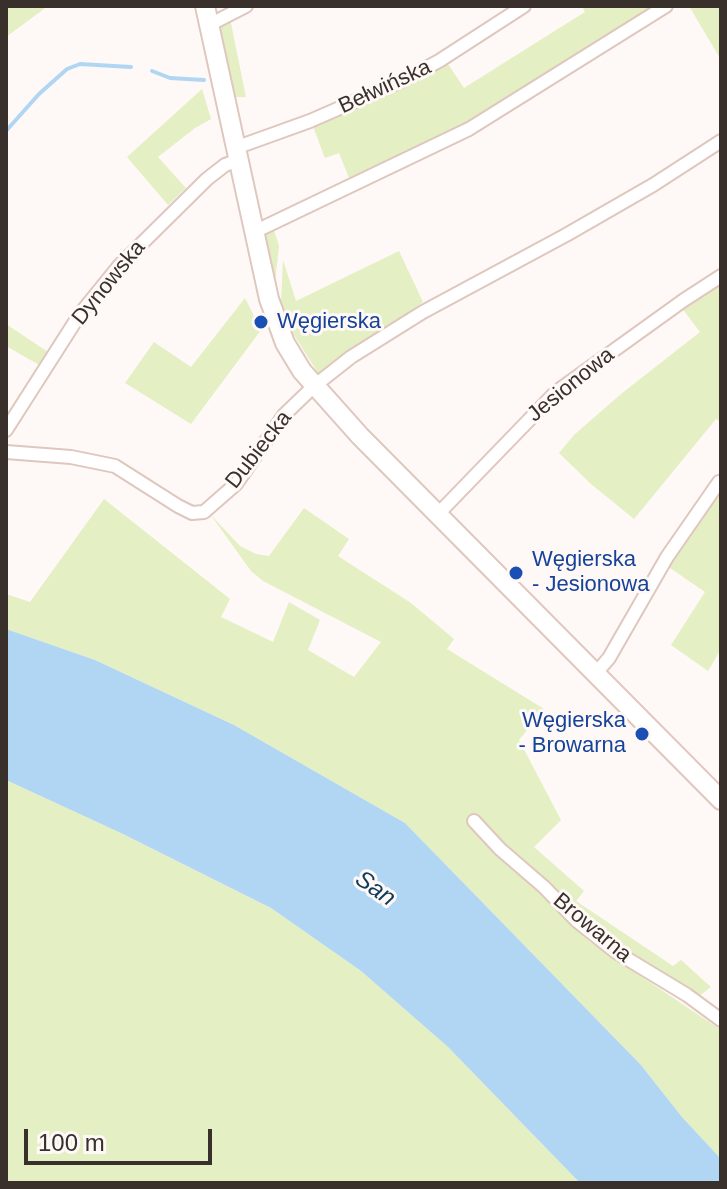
<!DOCTYPE html>
<meta charset="utf-8">
<style>
body{margin:0}
#map{position:relative;width:727px;height:1189px;overflow:hidden;background:#fef9f7;font-family:Helvetica,sans-serif}
canvas{display:block}
.frame{position:absolute;inset:0;border:8px solid #39302c;pointer-events:none}
.scale{position:absolute;left:24px;top:1129px;width:188px;height:36px;box-sizing:border-box;border:4px solid #39302c;border-top:0;padding-left:10px;font-size:24px;line-height:28px;white-space:nowrap;color:#39302c;-webkit-text-stroke:6px #fef9f7;paint-order:stroke}
</style>
<div id="map">
<canvas width="727" height="1189"></canvas>
<div class="frame"></div>
<div class="scale">100 m</div>
</div>
<script>
const ctx = document.querySelector('canvas').getContext('2d');
ctx.lineJoin = 'round';
function fill(path, color) { ctx.fillStyle = color; ctx.fill(path, 'evenodd'); }
const shape = rows => new Path2D(rows.map(r => 'M' + r).join(''));
function trace(path, color, width, dash) { ctx.strokeStyle = color; ctx.lineWidth = width; ctx.lineCap = dash ? 'butt' : 'round'; ctx.setLineDash(dash || []); ctx.stroke(path); }
function drawText(font, color, halo, rows, align = 'center') {
  ctx.font = font + ' Helvetica,sans-serif'; ctx.lineWidth = 6; ctx.setLineDash([]); ctx.textBaseline = 'middle'; ctx.strokeStyle = halo; ctx.fillStyle = color; for (const [text, x, y, turn = 0] of rows) {
    ctx.save(); ctx.translate(x, y); ctx.rotate((+turn || 0) * Math.PI / 180); ctx.textAlign = isNaN(turn) ? turn : align; if (halo) ctx.strokeText(text, 0, 0); ctx.fillText(text, 0, 0); ctx.restore();
  }
}
fill(shape([
 [6,6,48,6,6,37],
 [582,6,653,6,469,121,349,178,339,153,325,158,312,124,446,61,464,88,585,12],
 [689,6,721,6,721,60],
 [230,18,238,58,246,97,235,97,219,23],
 [202,89,211,119,195,128,158,157,186,188,168,205,127,157],
 [273,227,279,246,275,282,264,230],
 [399,251,423,302,335,365,318,373,294,335,281,301,283,260,296,301],
 [721,281,721,422,716,419,634,519,591,484,559,453,574,435,621,394,700,332,681,307],
 [245,298,261,330,191,424,125,383,154,342,191,367],
 [6,324,48,352,41,366,6,346],
 [721,488,721,649,708,671,671,645,705,592,667,566],
 [104,499,230,599,221,617,273,642,289,602,320,620,308,650,354,677,381,642,263,581,251,571,210,514,240,546,256,554,269,556,304,508,349,539,338,556,411,603,454,639,447,649,544,709,519,740,561,820,534,847,584,891,576,901,673,966,681,960,711,987,698,997,593,930,569,910,564,918,590,942,721,1030,721,1159,682,1117,641,1065,405,823,234,725,95,660,6,629,6,594,30,602],
 [6,780,123,834,271,908,361,971,448,1047,580,1183,6,1183]
]), '#e4efc3');
fill(shape([
 [6,629,95,660,234,725,405,823,641,1065,682,1117,721,1159,721,1183,580,1183,448,1047,361,971,271,908,123,834,6,780]
]), '#b1d6f4');
trace(shape([
 [152,71,170,78,204,80],
 [6,131,39,94,67,69,80,64,131,67]
]), '#b1d6f4', 4);
const street = shape([
 [209,25,246,6],
 [235,148,310,121,399,82,439,61,524,6],
 [254,232,469,129,666,6],
 [6,430,80,314,119,266,207,179,225,165,238,160],
 [6,452,71,457,115,466,178,506,192,513,204,512,236,484,284,415,313,387,351,357,423,312,566,235,653,185,721,141],
 [438,514,556,392,684,300,721,276],
 [596,673,609,658,667,557,719,482],
 [474,821,500,849,544,887,577,921,616,952,687,995,721,1020]
]);
const secondary = shape([
 [205,6,269,299,285,343,302,371,360,436,721,800]
]);
trace(street, '#dfc7be', 16);
trace(secondary, '#dfc7be', 22);
trace(street, '#fff', 12);
trace(secondary, '#fff', 18);
for (const [x, y, r, color] of [
 [261,322,8,"#1a4fb4"],
 [516,573,8,"#1a4fb4"],
 [642,734,8,"#1a4fb4"]
]) { const dot = new Path2D(); dot.arc(x, y, r, 0, 2 * Math.PI); ctx.fillStyle = color; ctx.fill(dot); trace(dot, '#fef9f7', 3); }
drawText('22px', '#39302c', '#fef9f7', [
 ["Bełwińska",385,87,-25],
 ["Dynowska",109,283,-51],
 ["Jesionowa",571,385,-39],
 ["Dubiecka",259,450,-52],
 ["Browarna",592,928,40]
]);
drawText('22px', '#164399', '#fef9f7', [
 ["Węgierska",277,322],
 ["Węgierska",532,560],
 ["- Jesionowa",532,585],
 ["Węgierska",626,721,"right"],
 ["- Browarna",626,746,"right"]
], 'left');
drawText('italic 24px', '#103b59', '#fef9f7', [
 ["San",375,889,35]
]);
</script>
